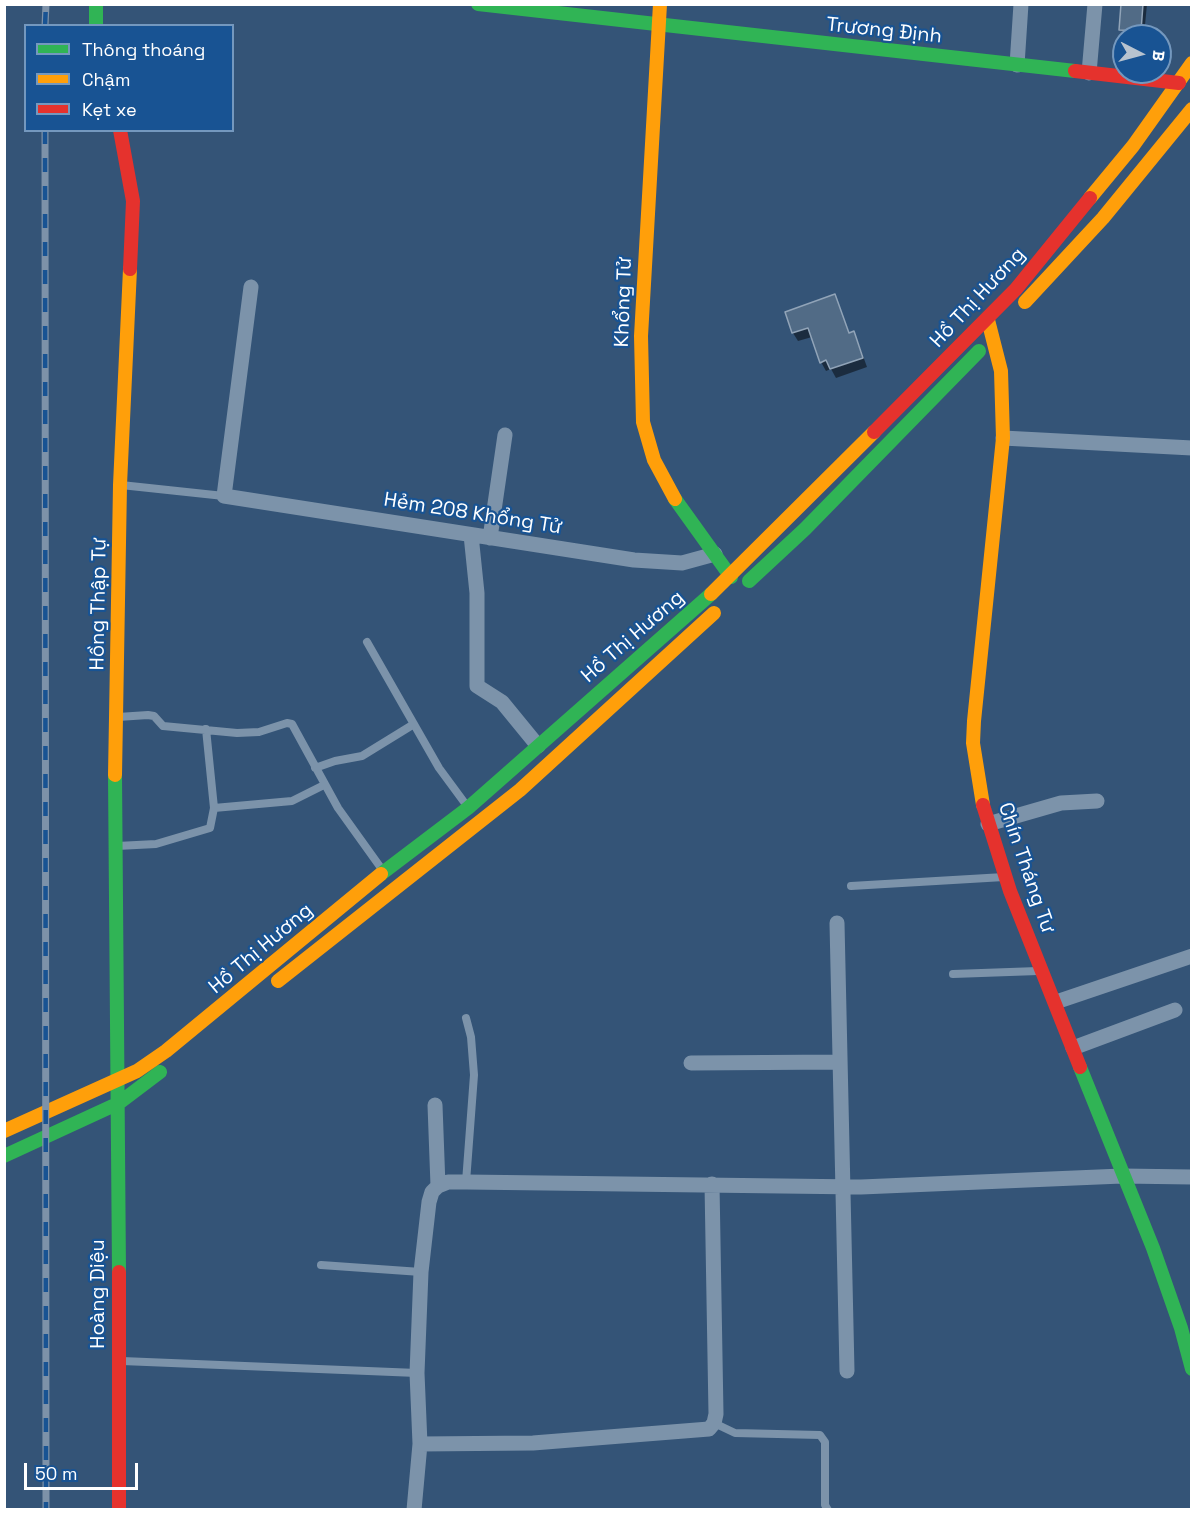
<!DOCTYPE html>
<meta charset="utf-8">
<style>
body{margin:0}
#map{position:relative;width:1196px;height:1514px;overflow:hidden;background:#345477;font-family:"Space Grotesk",sans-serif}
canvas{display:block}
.frame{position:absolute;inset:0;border:6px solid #fff;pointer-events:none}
.legend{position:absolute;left:24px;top:24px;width:210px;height:108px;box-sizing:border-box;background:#185393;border:2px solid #7498be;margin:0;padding:8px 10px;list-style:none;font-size:18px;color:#fff}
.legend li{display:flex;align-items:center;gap:12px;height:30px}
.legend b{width:30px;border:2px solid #7498be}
.north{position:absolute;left:1112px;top:24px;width:60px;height:60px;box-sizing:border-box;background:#185393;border:2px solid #7498be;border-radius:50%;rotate:96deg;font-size:16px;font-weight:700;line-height:24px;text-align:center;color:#fff}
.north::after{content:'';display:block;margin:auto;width:21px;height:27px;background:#b8c3cf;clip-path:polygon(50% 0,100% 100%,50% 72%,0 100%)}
.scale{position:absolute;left:24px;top:1463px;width:114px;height:27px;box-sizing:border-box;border:3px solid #fff;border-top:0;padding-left:8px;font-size:18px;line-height:21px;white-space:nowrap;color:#fff;-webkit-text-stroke:4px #185393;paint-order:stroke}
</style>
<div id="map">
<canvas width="1196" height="1514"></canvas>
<div class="frame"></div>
<ul class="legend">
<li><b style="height:8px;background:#30b455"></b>Thông thoáng</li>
<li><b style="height:8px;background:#ff9f0a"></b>Chậm</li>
<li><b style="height:8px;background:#e5322d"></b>Kẹt xe</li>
</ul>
<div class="north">B</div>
<div class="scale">50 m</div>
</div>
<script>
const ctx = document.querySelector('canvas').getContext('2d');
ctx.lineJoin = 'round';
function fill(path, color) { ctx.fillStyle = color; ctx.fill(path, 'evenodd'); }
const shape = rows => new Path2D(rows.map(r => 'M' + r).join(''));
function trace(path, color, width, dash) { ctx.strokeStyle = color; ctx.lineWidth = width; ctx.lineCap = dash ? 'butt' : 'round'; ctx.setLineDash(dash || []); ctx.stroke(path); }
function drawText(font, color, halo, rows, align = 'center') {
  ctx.font = font + ' "Space Grotesk",sans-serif'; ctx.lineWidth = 4.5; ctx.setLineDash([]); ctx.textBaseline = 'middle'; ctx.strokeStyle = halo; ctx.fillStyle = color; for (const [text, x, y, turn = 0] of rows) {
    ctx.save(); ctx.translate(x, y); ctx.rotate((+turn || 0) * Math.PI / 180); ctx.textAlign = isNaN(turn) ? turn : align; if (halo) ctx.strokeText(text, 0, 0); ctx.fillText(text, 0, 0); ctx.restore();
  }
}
fill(shape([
 [1123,4,1147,4,1144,36,1125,36,1121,29],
 [834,296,850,334,853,333,858,342,867,367,836,378,831,369,826,371,821,362,812,337,798,341,793,333]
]), '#0007');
const building = shape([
 [1121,4,1143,4,1141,31,1119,30,1121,4],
 [835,294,849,333,854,331,863,358,830,369,826,360,820,363,808,328,792,333,785,312,835,294]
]);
fill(building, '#516b86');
trace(building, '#91a4b8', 1.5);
trace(shape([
 [121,485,224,496],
 [367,642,439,768,467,806],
 [118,717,148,715,154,716,163,726,237,733,259,732,287,723,292,724,338,808,381,868],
 [315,768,335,761,362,756,414,724],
 [214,808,292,801,324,785],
 [117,846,156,844,210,828,214,808,206,729],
 [851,886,1004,877],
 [953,974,1038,971],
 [466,1182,474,1075,471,1037,466,1018],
 [321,1265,421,1272],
 [122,1361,417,1373],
 [714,1423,735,1433,820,1435,825,1442,825,1505,828,1510]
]), '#7c93aa', 8);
trace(shape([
 [1017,65,1021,4],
 [1089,73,1095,4],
 [251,287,224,496,634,560,682,563,715,554],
 [1003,438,1192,448],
 [471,535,477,593,477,686,502,702,538,746],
 [490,538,505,435],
 [988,824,1061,803,1097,801],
 [837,923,847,1371],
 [1056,1002,1192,956],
 [1073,1048,1175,1010],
 [691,1063,840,1062],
 [435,1105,438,1186],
 [420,1444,533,1443,709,1429,714,1423,716,1414,712,1184],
 [414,1510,420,1444,417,1373,421,1272,429,1202,432,1192,438,1186,448,1182,466,1182,861,1187,1122,1176,1192,1177]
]), '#7c93aa', 15);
trace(shape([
 [96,4,96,26],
 [478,4,1075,71],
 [675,499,731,577],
 [749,581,805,529,979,351],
 [115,775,119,1272],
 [381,874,468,808,711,594],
 [1080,1067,1153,1248,1181,1328,1192,1369],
 [4,1156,119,1103,160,1072]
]), '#30b455', 14);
trace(shape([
 [660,4,641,336,643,422,654,460,675,499],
 [1090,198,1133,146,1192,63],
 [1025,302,1103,218,1192,109],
 [711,594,874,432],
 [115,775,120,485,130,269],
 [983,805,973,743,974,721,1003,438,1001,371,988,320],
 [278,981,520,790,714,613],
 [4,1131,137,1071,166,1051,381,874]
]), '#ff9f0a', 14);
trace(shape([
 [1075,71,1179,83],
 [120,130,133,201,130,269],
 [874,432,1016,289,1090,198],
 [983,805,1010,891,1080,1067],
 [119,1272,119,1510]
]), '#e5322d', 14);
const rail = shape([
 [45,26,46,4],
 [45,130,46,1510]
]);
trace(rail, '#7d92a9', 7);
trace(rail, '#185393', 4.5, [14]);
drawText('20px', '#fff', '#185393', [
 ["Trương Định",884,31,6],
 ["Hồ Thị Hương",978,298,-47],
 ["Khổng Tử",624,302,-88],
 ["Hẻm 208 Khổng Tử",473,514,9],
 ["Hồng Thập Tự",99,604,-89],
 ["Hồ Thị Hương",633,637,-41],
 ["Chín Tháng Tư",1026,868,71],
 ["Hồ Thị Hương",261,949,-40],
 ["Hoàng Diệu",99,1294,-90]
]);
</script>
